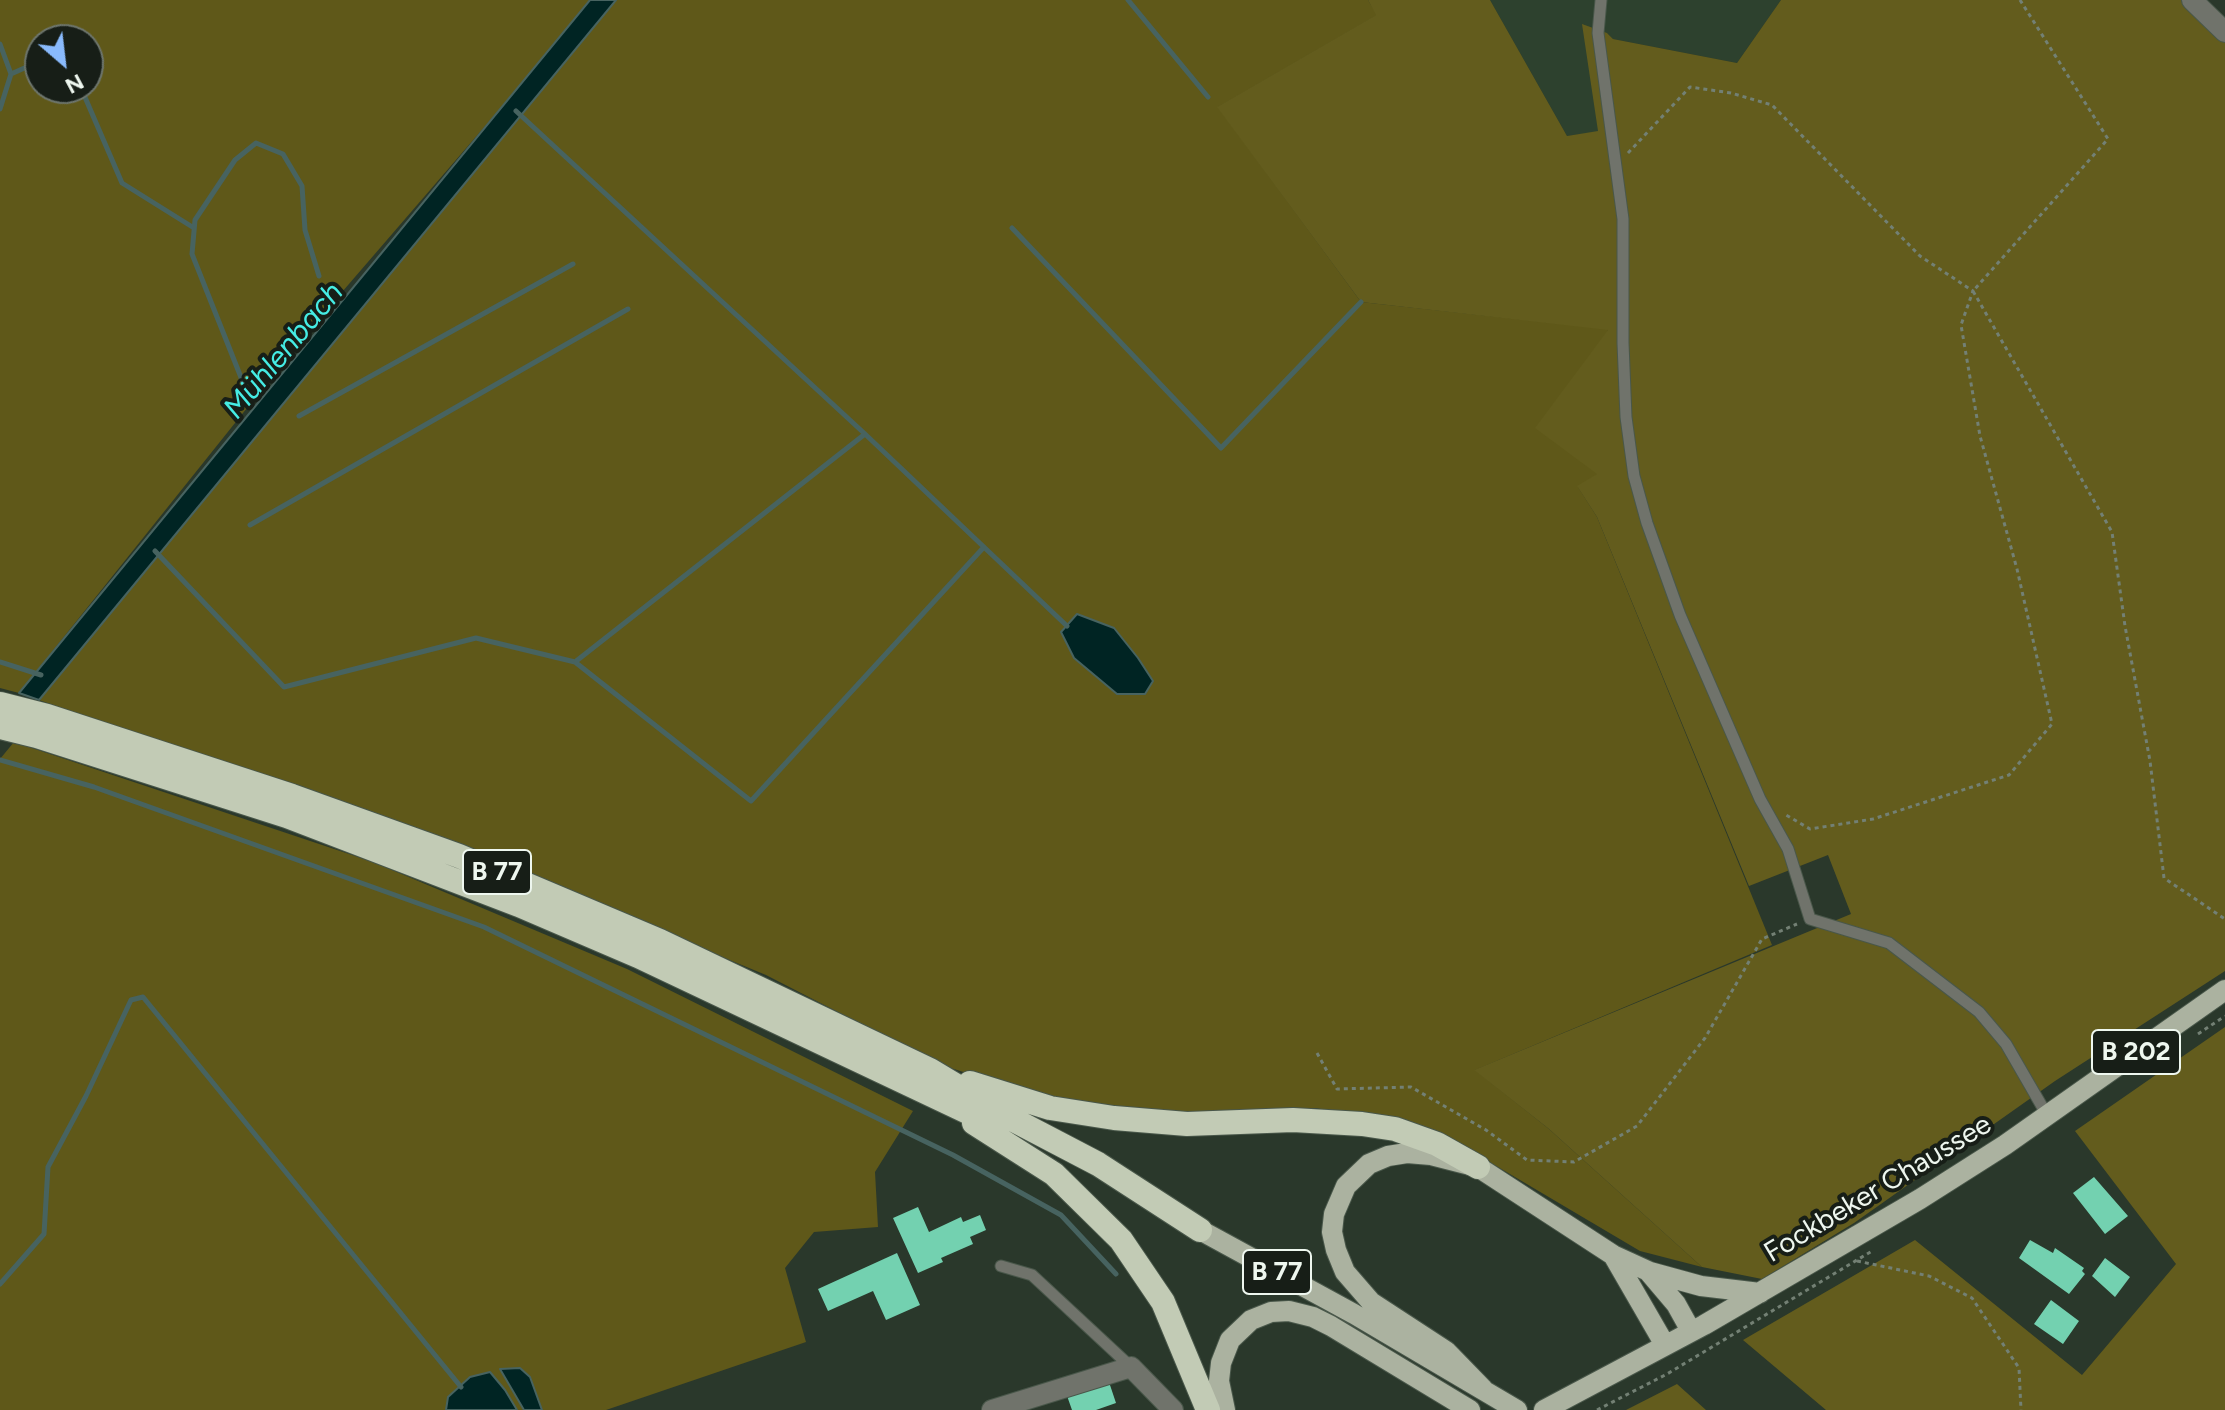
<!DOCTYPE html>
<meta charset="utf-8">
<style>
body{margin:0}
#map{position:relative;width:2225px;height:1410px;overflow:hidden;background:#2a382b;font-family:Figtree,sans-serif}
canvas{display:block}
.north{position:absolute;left:24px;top:24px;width:80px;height:80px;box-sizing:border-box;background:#171e17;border:2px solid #6d756d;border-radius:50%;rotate:152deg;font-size:22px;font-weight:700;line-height:32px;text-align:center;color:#eef7ef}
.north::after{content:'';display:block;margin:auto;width:28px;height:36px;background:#89bafc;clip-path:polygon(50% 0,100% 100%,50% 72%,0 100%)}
</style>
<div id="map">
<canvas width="2225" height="1410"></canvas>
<div class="north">N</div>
</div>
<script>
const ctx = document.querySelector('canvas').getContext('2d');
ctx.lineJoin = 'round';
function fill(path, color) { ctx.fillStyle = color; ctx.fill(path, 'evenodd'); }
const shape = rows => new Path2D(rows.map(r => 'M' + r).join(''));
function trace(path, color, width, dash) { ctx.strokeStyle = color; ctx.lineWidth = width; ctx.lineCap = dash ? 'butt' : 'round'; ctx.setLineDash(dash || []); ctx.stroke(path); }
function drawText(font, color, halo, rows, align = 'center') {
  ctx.font = font + ' Figtree,sans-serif'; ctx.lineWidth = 8; ctx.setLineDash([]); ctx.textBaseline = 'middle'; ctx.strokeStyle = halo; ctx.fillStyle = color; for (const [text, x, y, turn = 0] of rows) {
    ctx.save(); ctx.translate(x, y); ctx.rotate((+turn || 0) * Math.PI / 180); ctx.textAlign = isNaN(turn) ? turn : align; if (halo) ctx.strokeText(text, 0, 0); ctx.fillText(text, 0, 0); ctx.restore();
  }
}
fill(shape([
 [1490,0,1781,0,1737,63,1613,39,1607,33,1598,132,1567,136]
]), '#2d412e');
fill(shape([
 [0,0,590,0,537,66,311,328,19,693,0,688],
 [40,40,88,40,88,88,40,88],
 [616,0,1368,0,1377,15,1218,107,1361,302,1608,329,1598,474,1578,487,1597,517,1772,945,1475,1070,1549,1129,1702,1267,1640,1251,1498,1167,1449,1142,1396,1125,1316,1108,1158,1116,1047,1098,941,1065,766,975,441,841,39,700],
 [14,742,373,862,627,969,913,1111,875,1172,878,1227,814,1232,785,1268,806,1342,606,1410,0,1410,0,759]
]), '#5f5819');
fill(shape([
 [1368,0,1490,0,1567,136,1598,131,1582,24,1607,33,1613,39,1737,63,1781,0,2183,0,2225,40,2225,971,2055,1081,1854,1223,1762,1279,1702,1267,1549,1129,1474,1070,1851,914,1828,855,1749,886,1597,517,1577,486,1597,474,1535,428,1608,330,1361,302,1217,107,1376,15],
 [2225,1027,2225,1410,1826,1410,1743,1340,1915,1240,2082,1375,2176,1264,2075,1131],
 [1677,1384,1706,1410,1626,1410]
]), '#635c1d');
const water = shape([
 [590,0,616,0,39,700,19,693,590,0],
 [1077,614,1114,628,1138,658,1153,681,1145,694,1117,694,1074,658,1061,632,1077,614],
 [520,1368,530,1377,542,1410,524,1410,500,1369,520,1368],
 [490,1372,505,1390,517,1410,446,1410,448,1397,470,1377,490,1372]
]);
fill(water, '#002423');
trace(water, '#476360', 2);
trace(shape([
 [1128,0,1208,97],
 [0,44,11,74,0,109],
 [11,74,40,61],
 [81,88,122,183,194,228],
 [516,111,865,434,1067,626],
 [1012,228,1221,448,1361,302],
 [246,390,192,254,195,220,235,160,256,143,283,154,302,186,305,230,319,276],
 [299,416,573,264],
 [250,525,628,309],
 [155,551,284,687,476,638,575,662,751,801,984,547],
 [0,662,41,675],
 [575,662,865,434],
 [0,760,94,787,484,927,953,1155,1061,1215,1116,1274],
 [0,1284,44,1234,48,1167,86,1096,131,1000,143,997,461,1387]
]), '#476360', 5);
fill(shape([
 [2094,1177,2128,1216,2105,1234,2073,1193],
 [918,1207,929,1232,961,1217,963,1222,980,1215,986,1230,970,1237,973,1244,941,1258,943,1262,918,1273,893,1218],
 [2030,1240,2053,1253,2055,1248,2084,1268,2082,1271,2085,1274,2069,1294,2019,1258],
 [897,1253,920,1305,886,1320,873,1291,828,1311,818,1289],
 [2105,1258,2130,1277,2115,1297,2092,1276],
 [2051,1300,2079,1321,2063,1344,2034,1324],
 [1108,1379,1116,1403,1096,1410,1072,1410,1066,1393]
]), '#73d1b0');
const lane = shape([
 [1601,0,1598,33,1623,219,1623,343,1626,417,1634,476,1647,523,1680,615,1760,799,1788,849,1810,919,1889,943,1979,1012,2006,1044,2047,1115],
 [1001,1266,1032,1275,1131,1367]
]);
const street = shape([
 [2192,0,2225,32],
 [992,1410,1131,1367,1173,1410]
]);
const primary = shape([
 [1200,1230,1354,1314,1517,1410],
 [1613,1255,1665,1345],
 [1650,1272,1701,1286,1760,1293],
 [1483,1389,1446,1351,1371,1302,1345,1272,1336,1250,1332,1232,1334,1214,1346,1186,1369,1164,1388,1156,1407,1153,1431,1155,1478,1167,1613,1255,1648,1271,1676,1304,1691,1331],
 [1225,1410,1219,1381,1221,1363,1230,1340,1251,1320,1271,1312,1289,1311,1313,1317,1331,1326,1470,1410],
 [1544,1410,1704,1325,1920,1199,2005,1145,2225,990]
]);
const highway = shape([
 [0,704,47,716,292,796,459,856,660,941,930,1070,1010,1118,1098,1164,1200,1230],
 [0,727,37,736,287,816,519,905,638,956,995,1125],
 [970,1083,1050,1108,1114,1118,1187,1124,1293,1120,1362,1124,1395,1129,1437,1144,1478,1167],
 [974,1123,1054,1174,1121,1240,1163,1302,1208,1410]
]);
trace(lane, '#49574a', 13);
trace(street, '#49574a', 22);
trace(primary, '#49574a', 22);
trace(highway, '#49574a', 26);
trace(shape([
 [2020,0,2108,139,1973,291,2112,532,2125,626,2150,761,2164,878,2225,919],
 [1628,153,1690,87,1731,93,1772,105,1920,256,1973,291,1961,325,1980,436,2017,569,2052,724,2009,775,1873,819,1810,829,1786,815],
 [2198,1034,2225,1016],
 [1317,1053,1337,1089,1411,1087,1486,1130,1527,1160,1574,1162,1637,1126,1705,1038,1762,939,1797,924],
 [1857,1261,1929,1276,1972,1298,2019,1368,2021,1410],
 [1597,1410,1667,1374,1872,1251]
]), '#738074', 3, [4, 4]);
trace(lane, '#70736b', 11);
trace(street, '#70736b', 20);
trace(primary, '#abb2a0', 20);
trace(highway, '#c2cbb5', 24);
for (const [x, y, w] of [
 [497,872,68],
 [2136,1052,88],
 [1277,1272,68]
]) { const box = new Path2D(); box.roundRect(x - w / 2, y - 22, w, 44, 6); ctx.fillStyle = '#171e17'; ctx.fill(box); trace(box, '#eef7ef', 2); }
drawText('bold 26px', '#eef7ef', null, [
 ["B 77",497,872],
 ["B 202",2136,1052],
 ["B 77",1277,1272]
]);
drawText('28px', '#eef7ef', '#171e17', [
 ["Fockbeker Chaussee",1878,1189,-31]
]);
drawText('italic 30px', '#45ece4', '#171e17', [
 ["Mühlenbach",284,351,-50]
]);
</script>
